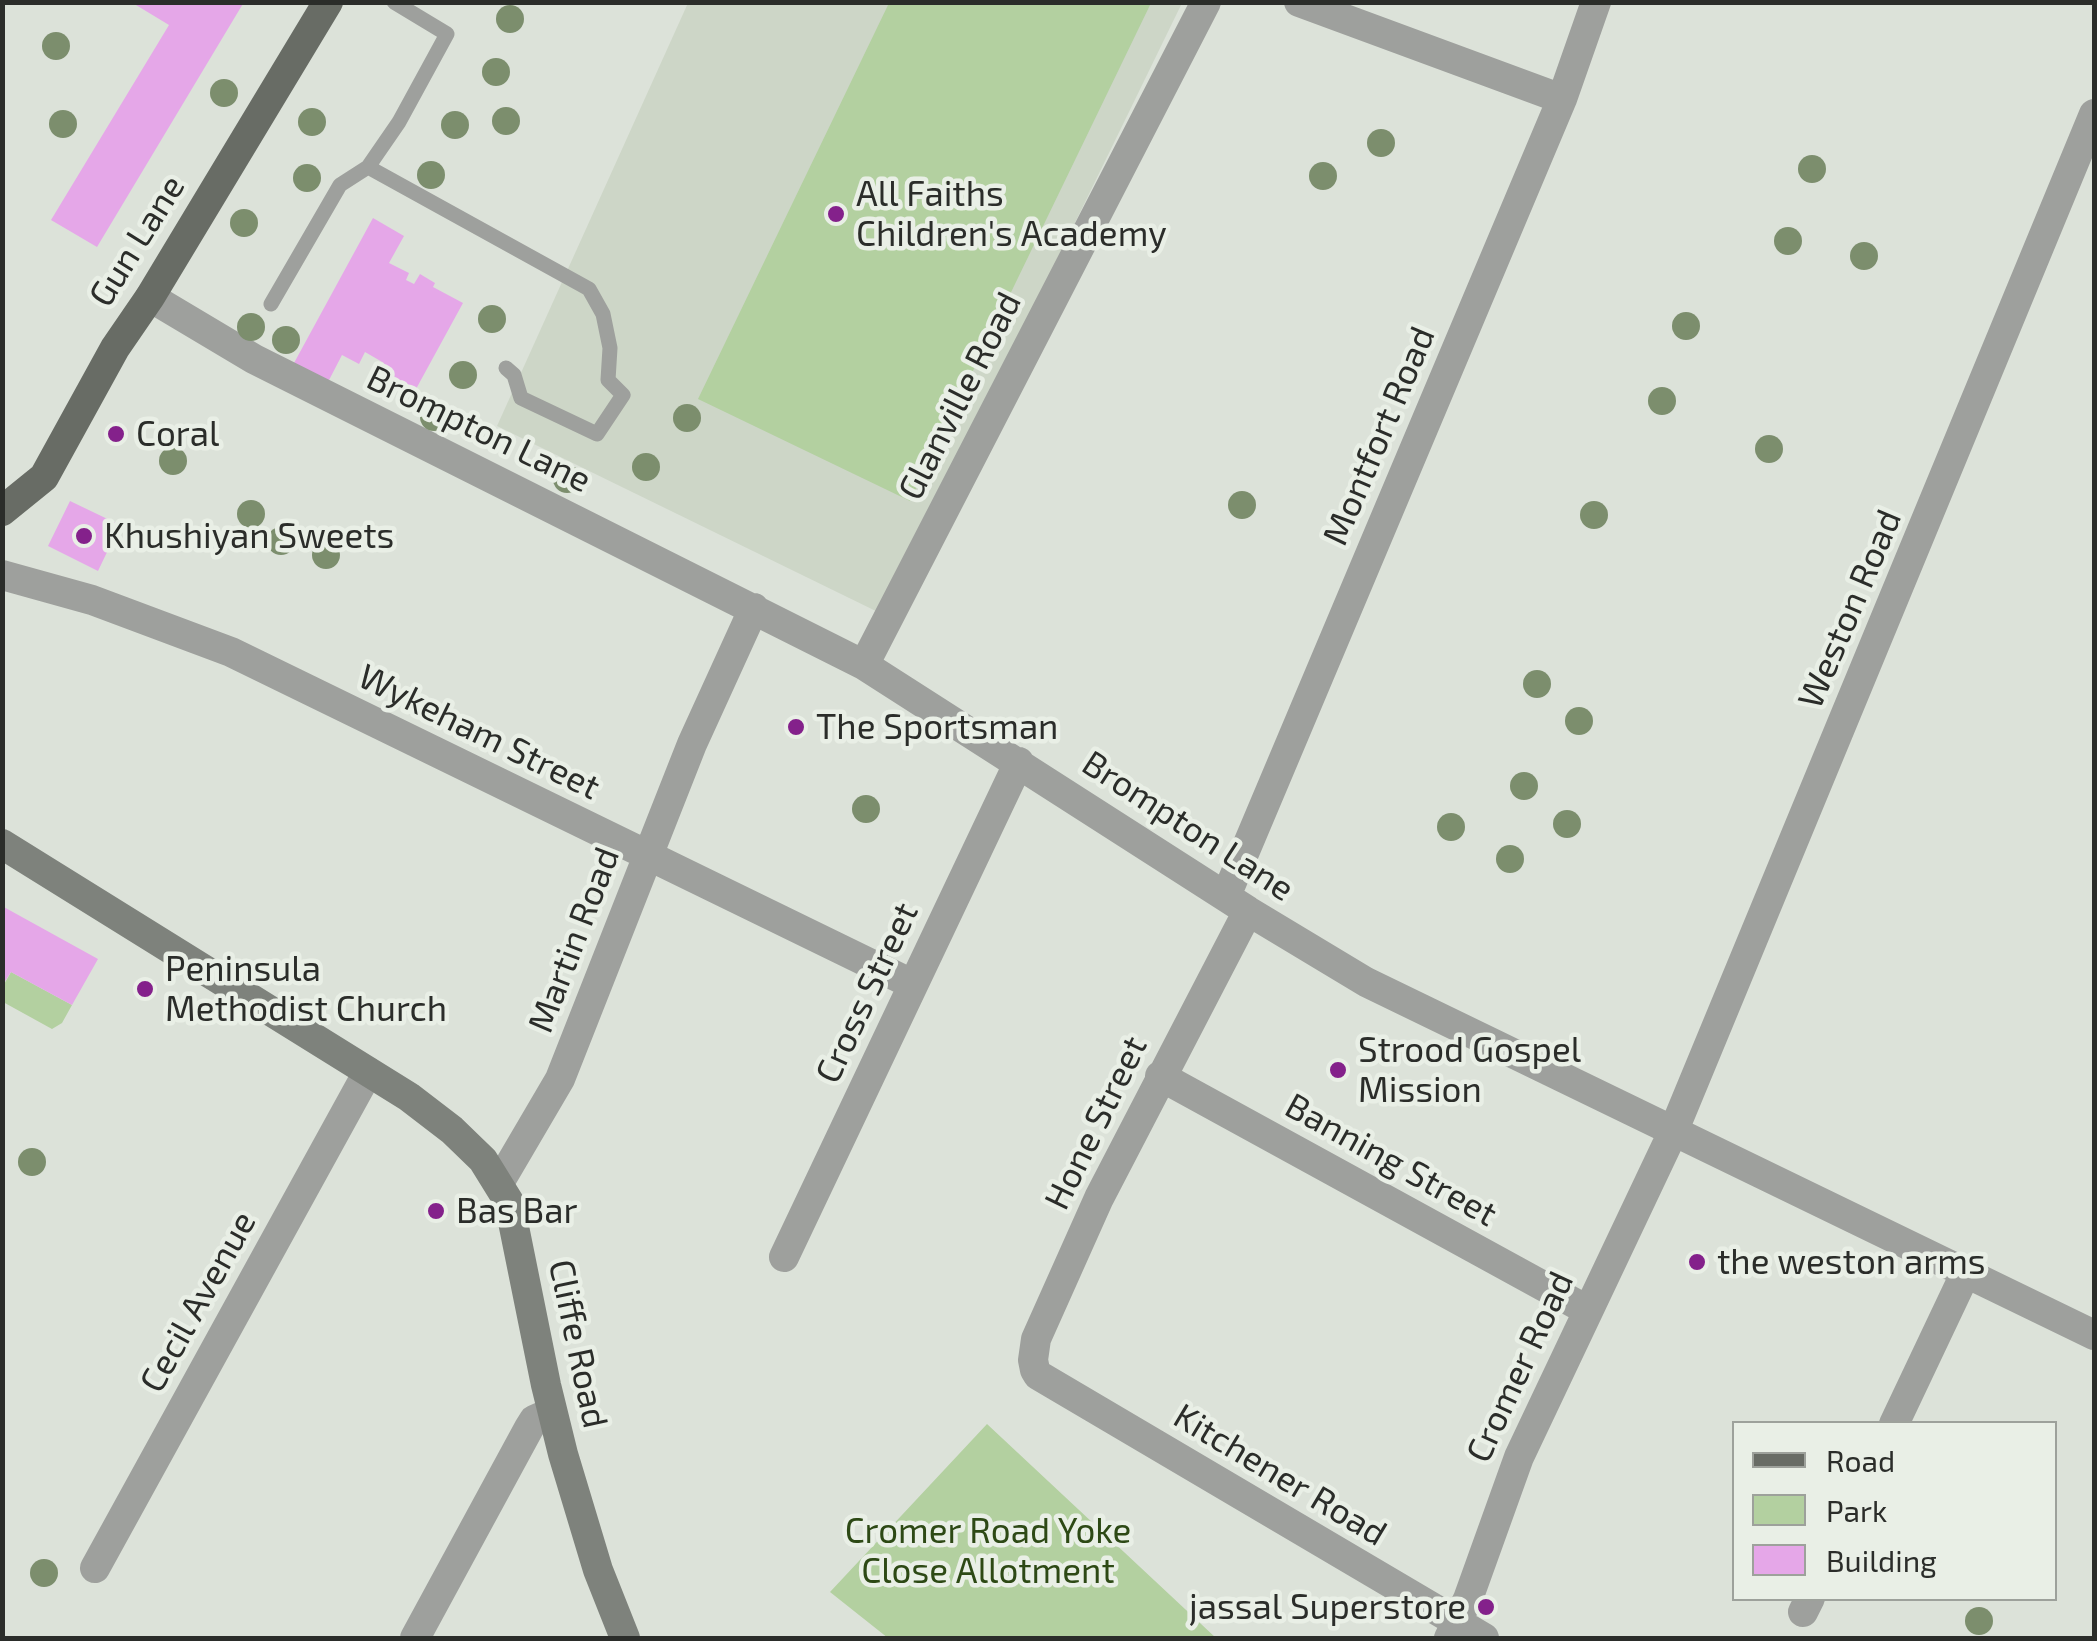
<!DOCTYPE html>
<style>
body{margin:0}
#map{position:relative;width:2097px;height:1641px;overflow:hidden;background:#dce2d9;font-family:"Exo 2",sans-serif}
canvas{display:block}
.frame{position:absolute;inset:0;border:5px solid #2b2d2a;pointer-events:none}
.legend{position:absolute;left:1732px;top:1421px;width:325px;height:180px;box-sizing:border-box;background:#e9efe6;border:2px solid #9da19b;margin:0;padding:12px 18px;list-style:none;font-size:30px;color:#2b2d2a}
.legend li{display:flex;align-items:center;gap:20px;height:50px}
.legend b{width:50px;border:2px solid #9da19b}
</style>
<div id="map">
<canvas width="2097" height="1641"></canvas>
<div class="frame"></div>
<ul class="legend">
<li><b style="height:12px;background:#686c65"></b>Road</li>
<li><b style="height:28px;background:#b3d0a0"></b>Park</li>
<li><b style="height:28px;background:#e5a7e8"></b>Building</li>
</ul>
</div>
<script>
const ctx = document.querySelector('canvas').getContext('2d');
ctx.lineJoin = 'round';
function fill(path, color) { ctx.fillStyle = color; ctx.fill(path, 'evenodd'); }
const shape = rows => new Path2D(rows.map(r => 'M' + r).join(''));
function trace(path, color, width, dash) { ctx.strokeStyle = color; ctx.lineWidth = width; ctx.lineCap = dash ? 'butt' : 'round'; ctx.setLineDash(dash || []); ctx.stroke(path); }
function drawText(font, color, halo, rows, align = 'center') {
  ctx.font = font + ' "Exo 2",sans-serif'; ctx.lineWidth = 9; ctx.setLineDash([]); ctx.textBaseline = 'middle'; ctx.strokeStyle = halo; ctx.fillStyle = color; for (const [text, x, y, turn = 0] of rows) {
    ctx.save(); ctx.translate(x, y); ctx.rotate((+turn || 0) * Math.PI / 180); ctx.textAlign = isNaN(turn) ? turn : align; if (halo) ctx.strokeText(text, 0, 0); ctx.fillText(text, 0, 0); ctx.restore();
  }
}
fill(shape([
 [688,3,1182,3,884,615,497,426]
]), '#cdd6c7');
fill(shape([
 [889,3,1151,3,910,501,698,399],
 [11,972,72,1005,62,1023,52,1029,3,1002,3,986],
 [987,1424,1216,1638,888,1638,830,1592]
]), '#b3d0a0');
fill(shape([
 [131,2,244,2,97,247,51,220,169,25],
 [373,218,404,236,389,263,409,273,406,280,414,284,420,274,435,283,433,287,463,303,416,389,380,369,384,363,365,352,359,364,342,355,328,382,294,363],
 [70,501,120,525,98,571,48,546],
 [2,906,98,959,72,1005,11,972,2,986]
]), '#e5a7e8');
trace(shape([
 [394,2,447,34,399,122,368,167,589,289,603,314,610,348,608,380,623,395,597,434,521,398,514,375,506,368],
 [271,304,340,185,368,167]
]), '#9ea09d', 15);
trace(shape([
 [1299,2,1562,99],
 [150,297,254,359,864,665,1248,911,1366,982,2094,1335],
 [2,575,92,600,231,652,912,984],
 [864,665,1206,2],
 [1226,896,1562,99,1596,2],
 [1248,911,1099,1198,1036,1339,1033,1360,1035,1370,1038,1375,1484,1638],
 [1160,1076,1587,1310],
 [499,1183,560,1079,692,744,754,608],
 [784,1257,1019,762],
 [1894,1424,1966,1272],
 [95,1568,368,1072],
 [1803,1612,1810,1598],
 [415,1638,529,1428,534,1420,552,1412],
 [1449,1638,1468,1599,1519,1457,1673,1132,2094,114]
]), '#9ea09d', 30);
trace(shape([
 [2,844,409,1097,452,1130,483,1160,509,1202,546,1385,563,1454,598,1570,625,1638]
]), '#7e827c', 30);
trace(shape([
 [2,511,44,477,115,348,150,297,328,2]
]), '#686c65', 30);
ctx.fillStyle = '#7c8e6d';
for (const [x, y] of [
 [510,19],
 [56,46],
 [496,72],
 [224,93],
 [506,121],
 [312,122],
 [63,124],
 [455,125],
 [1381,143],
 [1812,169],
 [431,175],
 [1323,176],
 [307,178],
 [244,223],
 [1788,241],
 [1864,256],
 [492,319],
 [1686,326],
 [251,327],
 [286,340],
 [463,375],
 [1662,401],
 [434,417],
 [687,418],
 [1769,449],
 [173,461],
 [646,467],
 [567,479],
 [1242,505],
 [251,514],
 [1594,515],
 [281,541],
 [326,555],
 [1537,684],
 [1579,721],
 [1524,786],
 [866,809],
 [1567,824],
 [1451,827],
 [1510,859],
 [32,1162],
 [44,1573],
 [1979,1621]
]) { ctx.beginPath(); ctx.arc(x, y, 14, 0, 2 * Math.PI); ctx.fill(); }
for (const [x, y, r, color] of [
 [836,214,10,"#84218b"],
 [116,434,10,"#84218b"],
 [84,536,10,"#84218b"],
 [796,727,10,"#84218b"],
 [145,989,10,"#84218b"],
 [1338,1070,10,"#84218b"],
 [436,1211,10,"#84218b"],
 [1697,1262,10,"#84218b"],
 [1486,1607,10,"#84218b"]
]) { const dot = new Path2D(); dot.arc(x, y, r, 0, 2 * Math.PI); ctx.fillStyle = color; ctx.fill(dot); trace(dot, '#e9efe6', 4); }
drawText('35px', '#2b2d2a', '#e9efe6', [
 ["All Faiths",856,194],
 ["Children's Academy",856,234],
 ["Coral",136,434],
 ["Khushiyan Sweets",104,536],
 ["The Sportsman",816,727],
 ["Peninsula",165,969],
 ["Methodist Church",165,1009],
 ["Strood Gospel",1358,1050],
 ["Mission",1358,1090],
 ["Bas Bar",456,1211],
 ["the weston arms",1717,1262],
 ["jassal Superstore",1466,1607,"right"]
], 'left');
drawText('35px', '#2b2d2a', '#e9efe6', [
 ["Gun Lane",137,241,-58],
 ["Glanville Road",960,396,-63],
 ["Brompton Lane",479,429,26],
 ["Montfort Road",1379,436,-67],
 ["Weston Road",1850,609,-67],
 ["Wykeham Street",479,732,26],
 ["Brompton Lane",1188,826,33],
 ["Martin Road",574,940,-69],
 ["Cross Street",867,993,-65],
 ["Hone Street",1096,1123,-64],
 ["Banning Street",1391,1160,29],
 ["Cecil Avenue",198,1302,-61],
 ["Cliffe Road",578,1344,78],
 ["Cromer Road",1520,1367,-65],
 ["Kitchener Road",1280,1475,31]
]);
drawText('35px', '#2d4915', '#e9efe6', [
 ["Cromer Road Yoke",988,1531],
 ["Close Allotment",988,1571]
]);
</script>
